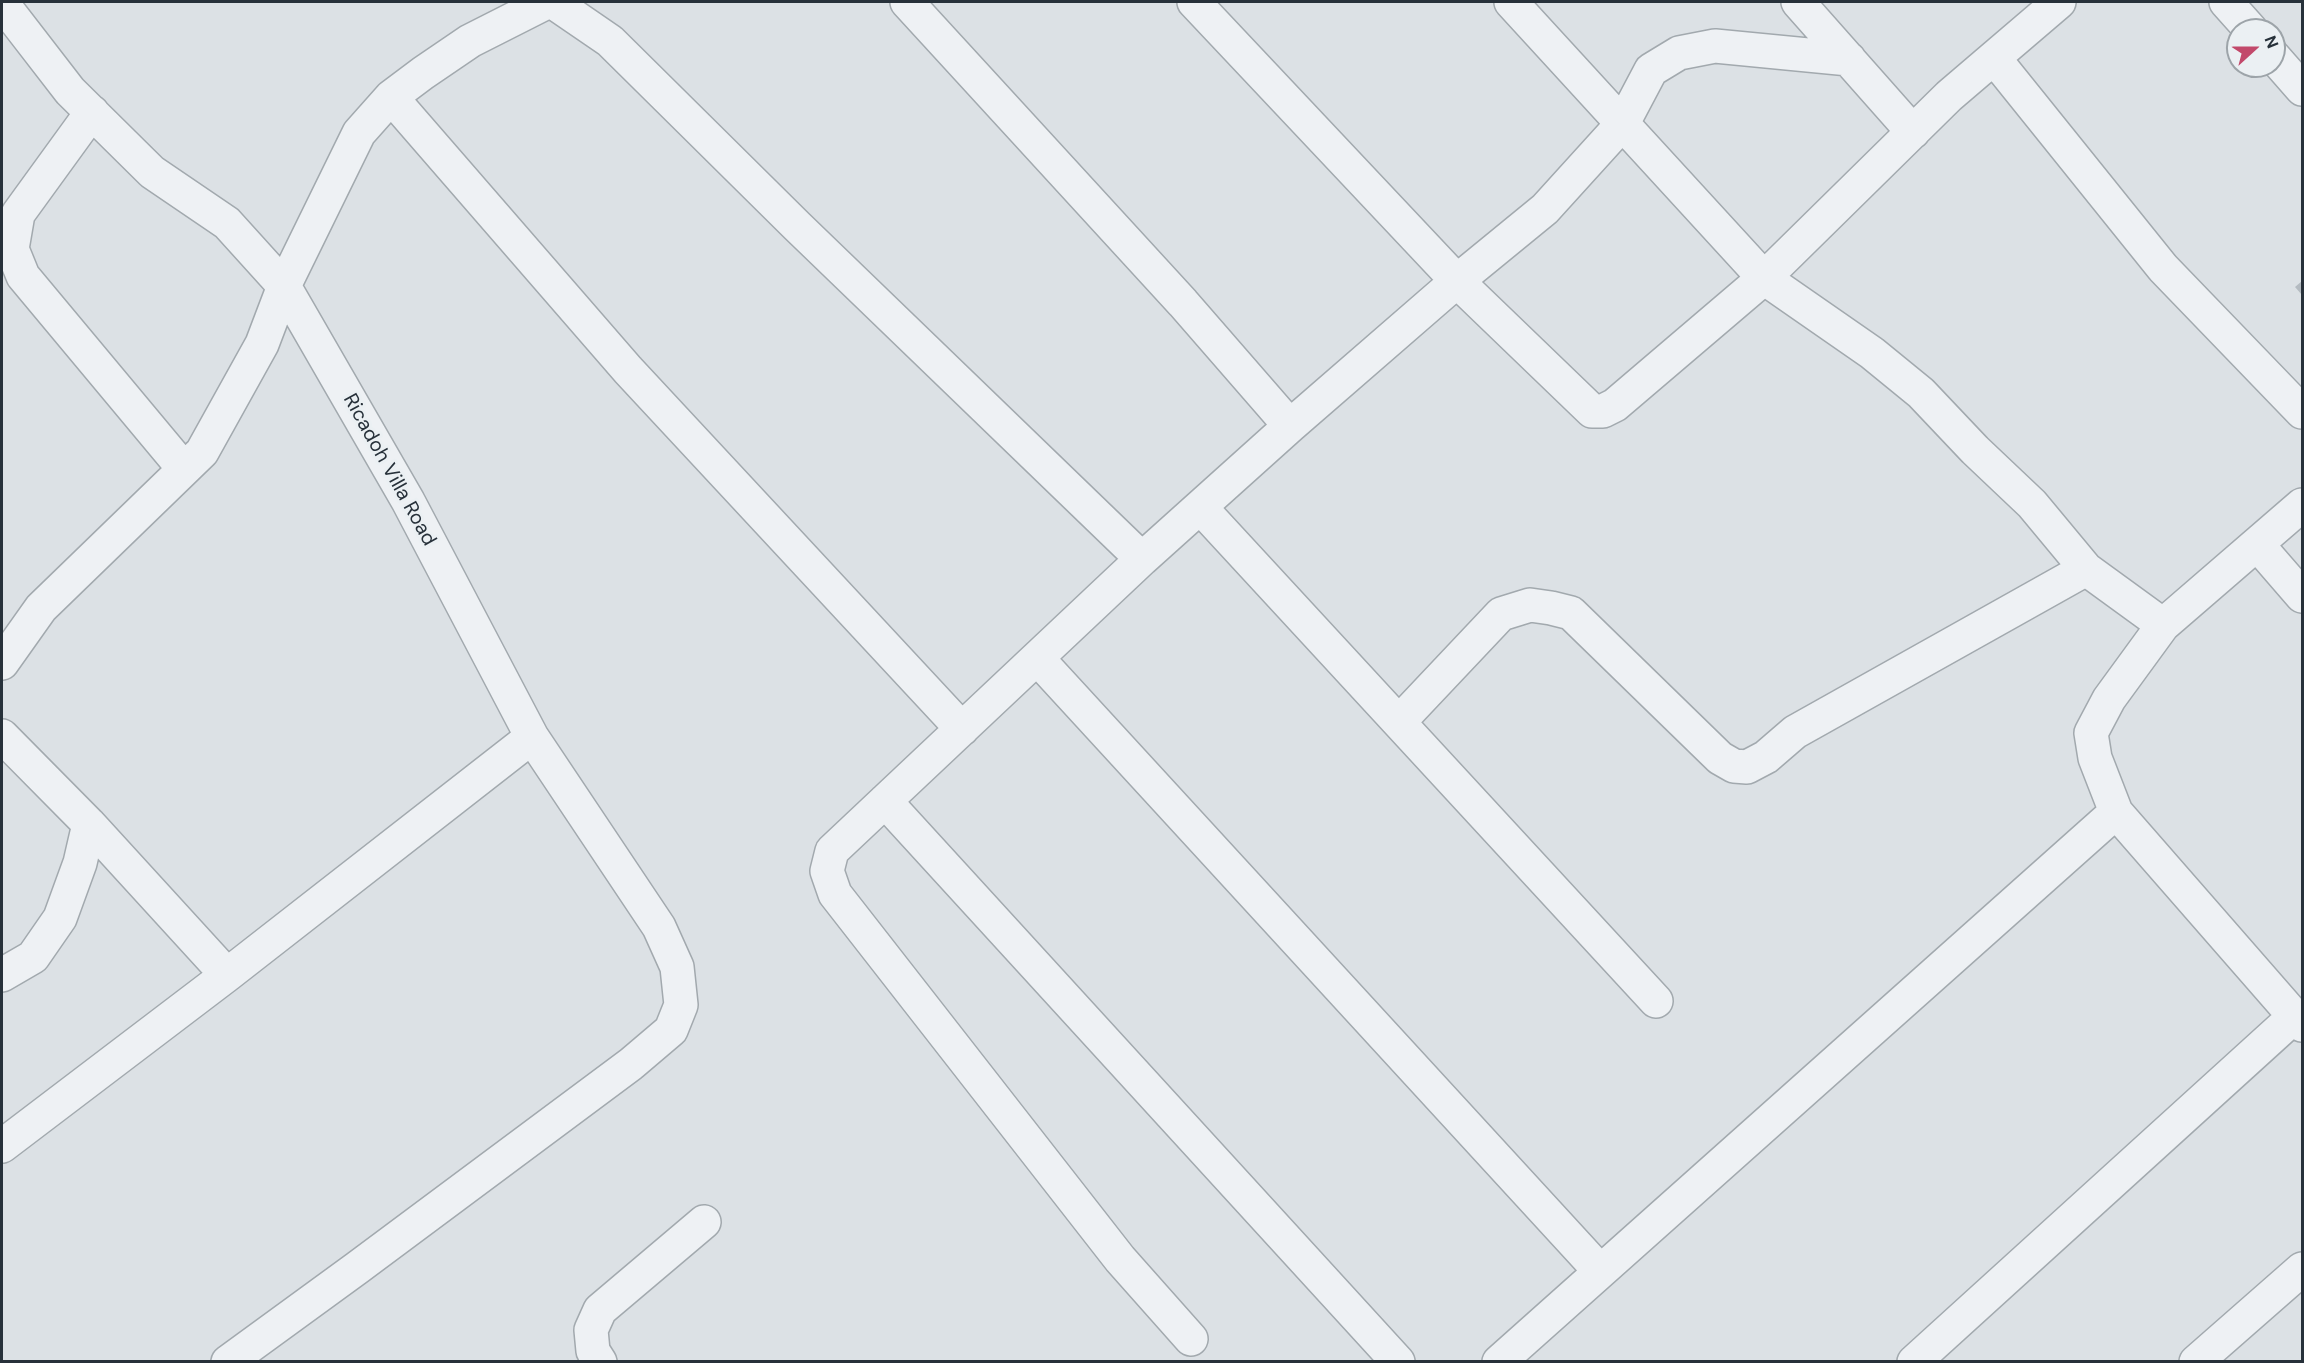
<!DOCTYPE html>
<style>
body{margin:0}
#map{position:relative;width:2304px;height:1363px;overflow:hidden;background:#dce1e5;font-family:"DM Sans",sans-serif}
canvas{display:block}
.frame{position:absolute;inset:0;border:3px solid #27313a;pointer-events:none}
.north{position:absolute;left:2226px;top:18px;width:60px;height:60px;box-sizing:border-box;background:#ebf0f3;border:2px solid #9da4a9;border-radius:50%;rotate:69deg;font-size:16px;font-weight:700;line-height:24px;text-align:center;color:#27313a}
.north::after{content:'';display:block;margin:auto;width:21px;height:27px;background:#c2496b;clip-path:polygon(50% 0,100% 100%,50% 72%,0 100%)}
</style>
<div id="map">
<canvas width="2304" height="1363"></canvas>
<div class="frame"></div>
<div class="north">N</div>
</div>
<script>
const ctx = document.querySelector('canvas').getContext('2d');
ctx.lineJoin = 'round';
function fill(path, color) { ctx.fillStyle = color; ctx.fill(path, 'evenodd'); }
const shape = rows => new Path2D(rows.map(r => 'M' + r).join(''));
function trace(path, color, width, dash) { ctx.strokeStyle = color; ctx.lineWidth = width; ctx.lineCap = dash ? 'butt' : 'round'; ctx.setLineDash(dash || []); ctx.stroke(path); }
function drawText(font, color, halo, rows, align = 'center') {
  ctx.font = font + ' "DM Sans",sans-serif'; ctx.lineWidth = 6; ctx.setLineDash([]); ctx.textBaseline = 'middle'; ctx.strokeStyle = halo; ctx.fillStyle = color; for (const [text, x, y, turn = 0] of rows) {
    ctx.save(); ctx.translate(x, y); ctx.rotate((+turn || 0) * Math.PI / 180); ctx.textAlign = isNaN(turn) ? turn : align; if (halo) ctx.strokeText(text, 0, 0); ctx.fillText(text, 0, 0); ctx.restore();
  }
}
fill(shape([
 [2302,281,2302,295,2295,287]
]), '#b4bbc1');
const minor = shape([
 [553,2,610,41,797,226,1142,559],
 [907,2,1183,303,1290,426],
 [1194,2,1457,281,1592,411,1603,411,1615,405,1764,278,1949,96,2059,2],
 [1511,2,1764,278,1872,353,1921,393,1975,450,2032,504,2086,569,2163,625],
 [1798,2,1913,132],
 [2226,2,2251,30],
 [2,3,70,91,152,172,227,223,284,286,408,501,532,737,659,927,677,967,681,1005,671,1030,631,1064,357,1268,228,1362],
 [2274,57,2302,89],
 [1994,58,2163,268,2302,412],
 [391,97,628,370,962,729],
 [92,112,18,214,12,249,23,276,184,469],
 [2302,505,2163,625,2109,699,2091,733,2095,758,2116,812,2302,1025],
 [1200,507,1656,1001],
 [2257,544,2302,596],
 [1037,658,1600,1271],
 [2,663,41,608,202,452,262,344,284,286,359,133,391,97,423,73,470,41,547,2],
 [1399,722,1501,614,1530,605,1551,608,1571,613,1720,758,1734,766,1747,767,1766,757,1795,732,2086,569],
 [2,736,89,824,227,975],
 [885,801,1398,1362],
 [2,975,33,957,60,918,80,863,89,824],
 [2,1146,227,975,532,737],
 [1191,1339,1120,1259,835,894,827,871,832,851,1142,559,1290,426,1457,281,1545,209,1623,123,1651,70,1679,53,1715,46,1849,59],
 [600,1362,593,1351,591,1330,600,1310,704,1222],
 [1499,1362,2116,812],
 [1914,1362,2295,1016],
 [2196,1362,2302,1269]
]);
trace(minor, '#a2a9ae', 36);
trace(minor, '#eef1f4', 33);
drawText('20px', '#27313a', '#ebf0f3', [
 ["Ricadoh Villa Road",389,470,61]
]);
</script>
